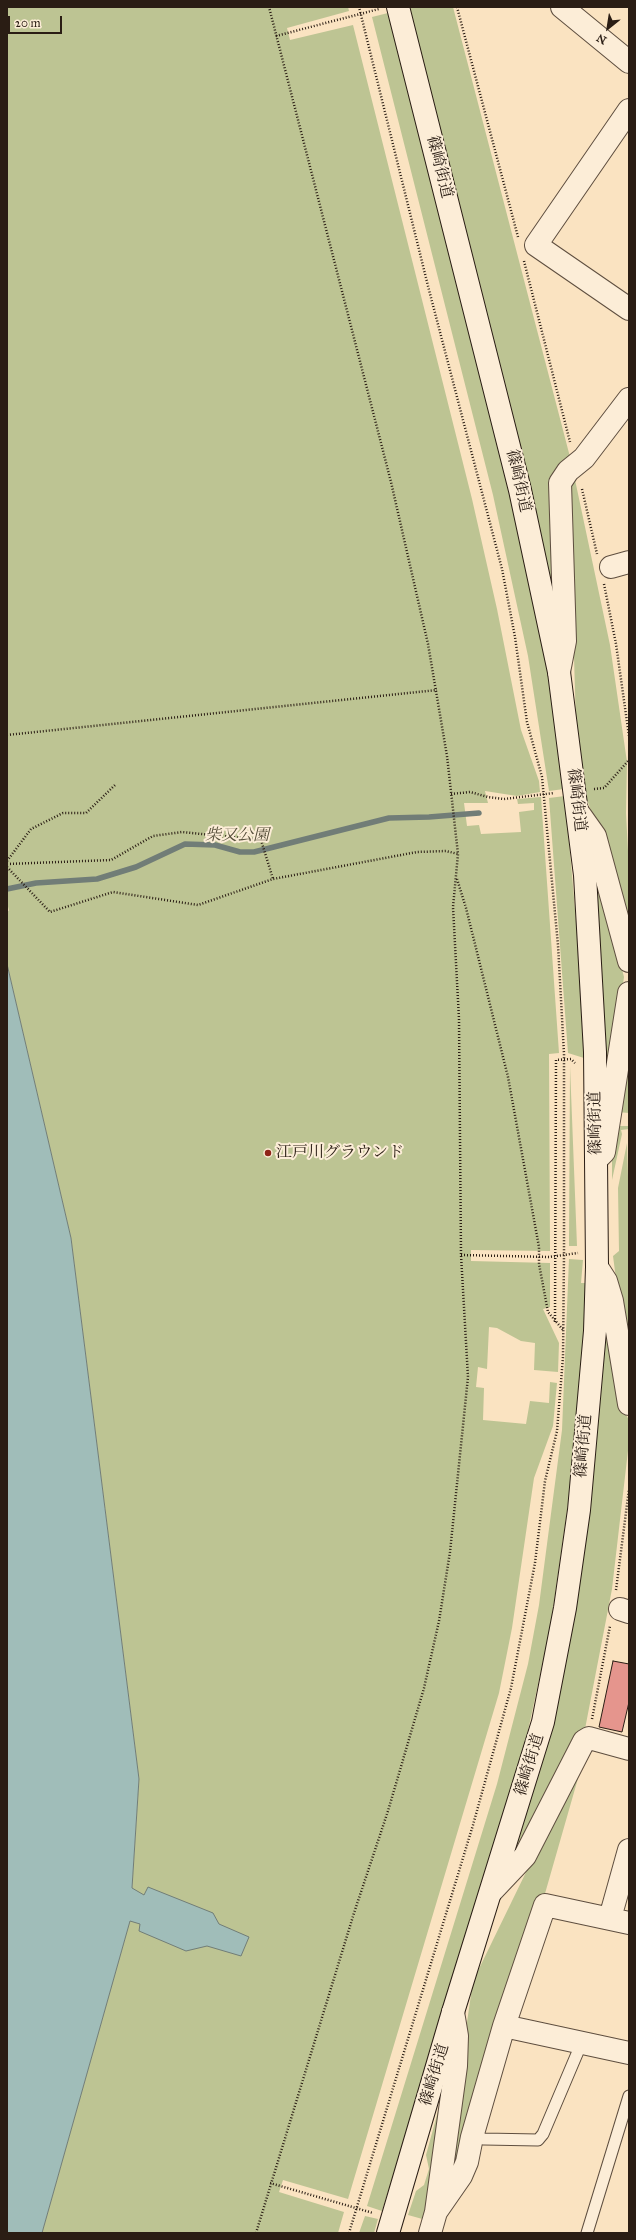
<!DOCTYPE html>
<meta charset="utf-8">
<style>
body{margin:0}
#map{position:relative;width:636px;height:2240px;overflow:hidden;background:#fae3c1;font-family:"IM FELL Great Primer",serif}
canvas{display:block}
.frame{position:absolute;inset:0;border:8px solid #2a1d14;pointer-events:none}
.north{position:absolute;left:588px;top:8px;width:40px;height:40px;-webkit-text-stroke:3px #fcedd7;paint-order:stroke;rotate:210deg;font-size:11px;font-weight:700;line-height:16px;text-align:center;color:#2a1d14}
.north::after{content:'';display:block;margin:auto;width:14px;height:18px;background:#2a1d14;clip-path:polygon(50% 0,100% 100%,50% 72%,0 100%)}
.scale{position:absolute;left:8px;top:16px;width:54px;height:18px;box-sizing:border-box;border:2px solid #2a1d14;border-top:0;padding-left:5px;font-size:12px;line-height:14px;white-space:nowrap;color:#2a1d14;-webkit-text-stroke:3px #fcedd7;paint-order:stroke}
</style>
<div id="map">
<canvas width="636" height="2240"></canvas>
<div class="frame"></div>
<div class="north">N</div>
<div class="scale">20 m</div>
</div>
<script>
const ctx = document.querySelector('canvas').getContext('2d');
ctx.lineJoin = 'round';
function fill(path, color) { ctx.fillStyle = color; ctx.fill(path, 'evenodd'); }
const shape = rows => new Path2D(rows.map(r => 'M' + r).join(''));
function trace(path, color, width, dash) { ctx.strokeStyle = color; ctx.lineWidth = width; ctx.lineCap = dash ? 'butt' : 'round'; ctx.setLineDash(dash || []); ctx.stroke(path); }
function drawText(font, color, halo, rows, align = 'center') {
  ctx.font = font + ' "IM FELL Great Primer","Noto Serif JP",serif'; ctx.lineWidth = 4; ctx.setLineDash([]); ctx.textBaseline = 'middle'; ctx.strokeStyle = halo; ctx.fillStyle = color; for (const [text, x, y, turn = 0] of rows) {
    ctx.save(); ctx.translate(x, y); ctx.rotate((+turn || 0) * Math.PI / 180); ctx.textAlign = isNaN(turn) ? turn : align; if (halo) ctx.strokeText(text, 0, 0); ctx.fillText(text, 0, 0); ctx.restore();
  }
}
fill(shape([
 [7,7,348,7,349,11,287,28,290,40,353,25,472,499,497,609,521,730,539,781,540,792,517,796,485,791,488,803,464,803,467,826,479,825,481,834,521,832,519,812,534,810,534,803,518,804,517,799,541,797,559,1053,549,1054,550,1251,471,1250,471,1261,550,1263,550,1307,543,1309,559,1343,558,1372,534,1370,535,1343,521,1341,497,1328,489,1327,487,1369,478,1367,476,1387,484,1388,483,1420,526,1424,530,1401,549,1403,550,1382,557,1383,553,1426,534,1478,512,1628,499,1693,348,2199,283,2180,279,2192,344,2212,338,2233,42,2233,130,1920,139,1779,71,1238,7,964,7,910,9,911,7,902],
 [415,7,453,7,570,457,558,614,408,9],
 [388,13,510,493,545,652,558,733,564,789,549,791,528,656,493,495,372,17],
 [574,475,610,645,627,762,626,813,629,870,629,945,599,831,585,795,576,727,569,480],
 [565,796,581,977,584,1058,568,1053,549,798],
 [589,840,624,977,605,1106],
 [629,1028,629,1113,617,1112],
 [570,1066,577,1246,569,1246],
 [615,1126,629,1126,629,1129,621,1130,622,1134,612,1180,612,1150],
 [627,1143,629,1210,629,1378,613,1256,619,1251,618,1188],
 [569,1259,583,1260,581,1283,587,1283,573,1469,550,1629,524,1749,382,2211,367,2206,497,1784,528,1664,539,1605,562,1430],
 [606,1296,622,1408,629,1420,629,1442,612,1589,585,1729,520,1849,515,1849,548,1738],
 [587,1747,544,1897,539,1896,453,2180,452,2125,473,1981],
 [449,2071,426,2220,408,2215,416,2191,424,2185,429,2169,426,2155],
 [365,2216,378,2219,374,2233,359,2233]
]), '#bdc493');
const water = shape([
 [7,964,71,1238,139,1779,132,1888,144,1895,148,1887,213,1913,219,1924,249,1937,241,1956,207,1946,186,1951,139,1931,140,1924,130,1921,42,2233,7,2233,7,964]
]);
fill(water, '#a0bdb9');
trace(water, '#717d77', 1);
trace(shape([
 [7,889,36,883,97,879,136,867,185,844,215,845,240,852,254,852,389,818,429,817,479,813]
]), '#717d77', 5.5);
const building = shape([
 [613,1661,629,1664,629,1702,622,1732,599,1727,613,1661]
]);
fill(building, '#e5958d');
trace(building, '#2a1d14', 1);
const service = shape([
 [472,2137,484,2139,538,2140,543,2134,582,2042],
 [587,2233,629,2096]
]);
const minor = shape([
 [562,7,629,62],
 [629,110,536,245,629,309],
 [611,567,629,562],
 [559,672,565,641,560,483,568,471,584,458,629,399],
 [578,812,595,836,629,961],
 [597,1159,604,1152,629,993],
 [597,1267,606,1281,612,1301,629,1404],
 [620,1609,629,1612],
 [491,1892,525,1856,584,1741,589,1738,629,1749],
 [610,1918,629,1850],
 [504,2026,629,2053],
 [436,2212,461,2176,467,2162,472,2137,504,2026,545,1905,629,1923],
 [430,2233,436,2212,456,2066,457,2036,453,2012]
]);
const secondary = shape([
 [388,2233,453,2012,543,1722,565,1608,579,1510,595,1331,597,1267,595,1052,585,875,559,672,520,490,398,7]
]);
trace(service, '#5e4e3f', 13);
trace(minor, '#5e4e3f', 24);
trace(secondary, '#2a1d14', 24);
trace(shape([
 [457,7,518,237],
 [276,36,379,9],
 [524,261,570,442],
 [582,489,597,554],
 [604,584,616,644,629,736],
 [7,735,437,690],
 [594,789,604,788,629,760],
 [451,794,470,792,488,797,504,799,554,793],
 [7,861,31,829,63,813,86,813,116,784],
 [7,864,111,860,153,836,182,832,261,840,273,879],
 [7,867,50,912,113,892,198,905,273,879,417,852,446,851,458,854],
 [457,879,466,908,508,1077,539,1247,539,1264,548,1312,564,1331],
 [461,1255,549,1257,578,1253],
 [555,1322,556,1060,571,1059,575,1063],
 [616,1590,629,1489],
 [592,1719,610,1626],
 [270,2183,373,2213],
 [256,2233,354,1913,388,1811,424,1688,439,1621,450,1552,468,1377,461,1255,459,1019,453,907,458,854,447,756,428,644,391,482,269,7],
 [349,2233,473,1825,511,1688,535,1563,545,1481,557,1431,563,1357,564,1254,564,1054,558,945,542,777,527,722,515,637,502,569,429,290,359,7]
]), '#2a1d14', 2.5, [1, 2]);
trace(service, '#fcedd7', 11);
trace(minor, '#fcedd7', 22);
trace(secondary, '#fcedd7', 22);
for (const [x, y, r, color] of [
 [268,1153,4,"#8f2418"]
]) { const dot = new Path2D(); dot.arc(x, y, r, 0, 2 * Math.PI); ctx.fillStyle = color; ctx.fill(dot); trace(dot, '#fcedd7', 1.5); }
drawText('16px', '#2a1d14', '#fcedd7', [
 ["篠崎街道",439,167,76],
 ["篠崎街道",518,481,77],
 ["篠崎街道",576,800,83],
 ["篠崎街道",596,1123,-91],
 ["篠崎街道",584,1446,-85],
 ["篠崎街道",530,1765,-73],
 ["篠崎街道",435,2075,-73]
]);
drawText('italic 16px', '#564f3a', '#fcedd7', [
 ["柴又公園",237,836]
]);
drawText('16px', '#2a1d14', '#fcedd7', [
 ["江戸川グラウンド",276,1153]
], 'left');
</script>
